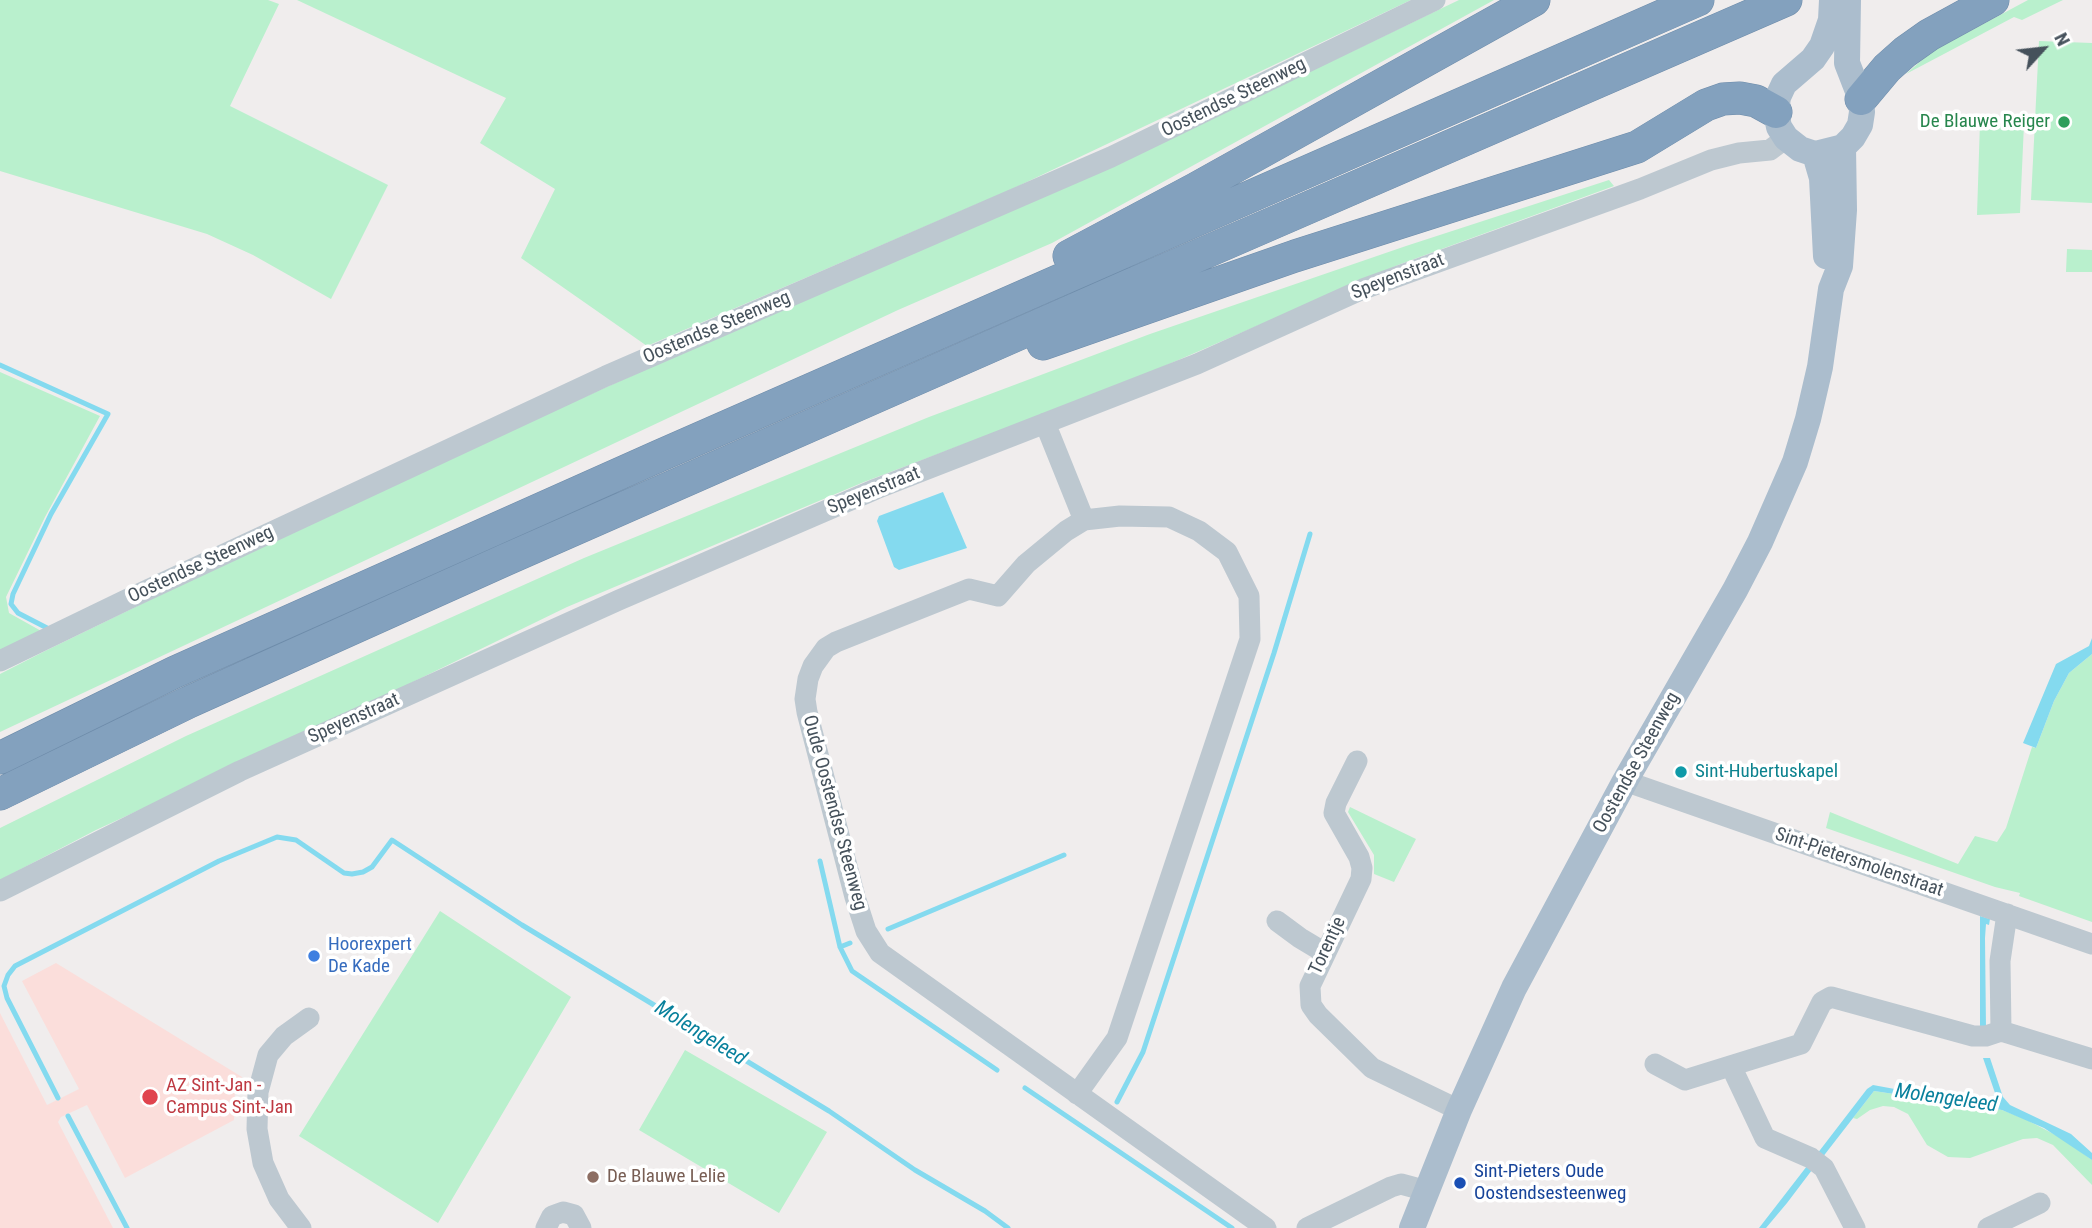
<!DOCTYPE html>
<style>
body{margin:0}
#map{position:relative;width:2092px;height:1228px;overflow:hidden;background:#f0eded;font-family:"Roboto Condensed",sans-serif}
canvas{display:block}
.north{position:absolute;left:2008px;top:14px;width:70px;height:70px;-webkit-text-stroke:5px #fff;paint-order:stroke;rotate:63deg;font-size:19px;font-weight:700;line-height:28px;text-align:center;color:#45515b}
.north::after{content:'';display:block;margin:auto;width:24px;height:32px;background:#45515b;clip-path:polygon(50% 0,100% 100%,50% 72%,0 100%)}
</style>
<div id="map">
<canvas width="2092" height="1228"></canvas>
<div class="north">N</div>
</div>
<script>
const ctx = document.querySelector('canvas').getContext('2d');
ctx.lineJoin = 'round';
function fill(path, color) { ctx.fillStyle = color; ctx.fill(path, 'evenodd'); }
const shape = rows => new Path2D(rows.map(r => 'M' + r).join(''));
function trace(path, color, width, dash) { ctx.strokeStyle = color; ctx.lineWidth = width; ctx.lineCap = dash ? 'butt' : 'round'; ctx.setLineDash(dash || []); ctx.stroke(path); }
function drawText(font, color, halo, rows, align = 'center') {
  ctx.font = font + ' "Roboto Condensed",sans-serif'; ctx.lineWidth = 7; ctx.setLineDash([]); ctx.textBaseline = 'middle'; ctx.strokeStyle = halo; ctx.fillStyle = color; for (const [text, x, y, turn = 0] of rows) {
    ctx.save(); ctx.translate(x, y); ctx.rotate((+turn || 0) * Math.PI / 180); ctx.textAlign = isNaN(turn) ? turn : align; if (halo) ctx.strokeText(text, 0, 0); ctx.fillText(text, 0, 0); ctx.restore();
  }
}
fill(shape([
 [56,963,242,1077,235,1088,234,1120,125,1178,87,1105,61,1117,58,1122,113,1228,0,1228,0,1013,47,1105,79,1089,22,981]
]), '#fbdedb');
fill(shape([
 [0,0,268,0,279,4,230,106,388,185,331,299,253,255,207,234,0,171],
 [297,0,1411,0,1010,190,647,346,521,258,555,189,480,143,506,98],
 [1459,0,1494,0,1052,243,898,310,0,732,0,674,45,651,361,497,1292,80],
 [2028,0,2063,0,2022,20,2014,17,1906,74,1931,52],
 [2039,41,2092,43,2092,203,2031,200],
 [1980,122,2024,124,2020,213,1977,215],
 [1609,180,1614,186,1398,265,1123,384,864,482,567,607,337,719,96,830,0,880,0,828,186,736,584,558,929,417,1150,334,1406,246],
 [2067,249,2092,250,2092,272,2066,272],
 [0,372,100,416,45,517,6,597,9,613,43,632,0,653],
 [2092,654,2092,922,2019,896,2020,893,1995,887,1826,828,1830,812,1958,864,1975,836,1997,842,2006,828,2032,747,2036,748,2054,701,2069,673],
 [1350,807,1416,839,1394,882,1374,874,1374,855,1348,812],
 [440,911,571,997,438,1223,299,1136],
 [685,1050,827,1132,779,1213,639,1130],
 [1874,1091,2002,1110,2025,1119,2065,1140,2092,1160,2092,1185,2053,1145,2037,1138,2023,1139,1970,1158,1948,1157,1927,1145,1908,1114,1894,1107,1883,1106,1870,1110,1857,1119,1853,1118]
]), '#b9f0cd');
fill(shape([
 [943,492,967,548,899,570,894,567,877,521,879,516],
 [2092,638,2092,654,2069,673,2054,701,2036,748,2023,743,2056,664,2089,646],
 [1980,916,1990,919,1989,925,1986,924,1985,938,1986,1029,1980,1030],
 [1983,1058,1990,1058,2003,1097,2010,1105,2071,1134,2092,1153,2092,1160,2044,1128,2002,1110,1874,1091,1822,1158,1817,1154,1867,1089,1873,1085,1911,1092,1990,1100,1995,1093],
 [1807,1166,1812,1170,1787,1203,1766,1228,1759,1228]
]), '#84daef');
trace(shape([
 [0,365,108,414,51,514,13,594,11,604,18,613,49,629],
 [820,861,840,947,850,943],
 [888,929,1064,855],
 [840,947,852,971,997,1070],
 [1025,1088,1232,1228],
 [58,1098,7,998,4,986,8,975,15,966,219,861,277,837,296,840,344,873,352,874,363,872,372,867,392,840,522,925,829,1111,915,1170,985,1211,1008,1228],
 [1117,1102,1143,1052,1274,653,1310,534],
 [68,1116,127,1228]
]), '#84daef', 5);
const highway = shape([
 [1861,99,1887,68,1905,52,1929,35,1993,0],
 [1069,256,1195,189,1534,0],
 [1043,344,1295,256,1637,147,1706,105,1723,99,1740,98,1756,101,1776,112],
 [0,758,175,672,659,456,1698,0],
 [0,794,189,702,505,560,1128,286,1786,0]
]);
trace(highway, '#6e8caa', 33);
trace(shape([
 [1045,423,1084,520,1120,516,1169,517,1199,531,1227,552,1249,596,1250,639,1117,1038,1077,1094],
 [1084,520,1066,531,1026,564,998,596,969,589,836,642,826,648,813,666,808,679,805,699,807,712,855,897,866,931,880,953,1266,1228],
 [0,661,126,600,606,376,1111,157,1435,0],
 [1357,761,1336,803,1334,813,1359,857,1362,868,1361,879,1310,986,1311,1005,1318,1015,1372,1068,1459,1110],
 [1625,781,2092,944],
 [0,891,240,771,619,600,876,489,1197,364,1363,289,1640,189,1711,160,1739,153,1770,150,1786,138],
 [1277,921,1300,938,1325,953],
 [2001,1031,2092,1059],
 [1655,1064,1685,1080,1801,1044,1822,1002,1831,997,1973,1036,1986,1036,2001,1031,2000,961,2007,914],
 [1731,1066,1765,1138,1811,1158,1824,1168,1855,1228],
 [301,1228,279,1199,263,1163,257,1129,258,1092,268,1055,284,1036,309,1018],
 [546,1228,552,1216,563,1212,574,1215,581,1228],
 [1307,1228,1391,1187,1401,1184,1427,1191],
 [1988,1228,2040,1203]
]), '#bdc8d0', 21);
trace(shape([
 [1832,0,1831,20,1822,46,1813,59,1784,84,1778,97,1776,112,1779,127,1786,138,1800,149,1815,154,1843,147,1853,137,1860,125,1862,112,1861,99,1847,63,1848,0],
 [1815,154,1822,178,1826,256],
 [1412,1228,1459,1110,1514,988,1625,781,1735,590,1760,542,1795,462,1808,419,1820,367,1831,289,1840,266,1844,210,1843,147]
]), '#abbdcd', 26);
trace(highway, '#83a1be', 32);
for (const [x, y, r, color] of [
 [2064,122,7,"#2e9e5b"],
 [1681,772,7,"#0f9aa8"],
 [314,956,7,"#3f7fe0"],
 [150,1097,9,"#e0444e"],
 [593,1177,7,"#8d6e63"],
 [1460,1183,7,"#1a4fb4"]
]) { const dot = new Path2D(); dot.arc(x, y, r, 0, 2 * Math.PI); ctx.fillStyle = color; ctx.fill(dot); trace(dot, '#fff', 2.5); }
drawText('19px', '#45515b', '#fff', [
 ["Oostendse Steenweg",1234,98,-26],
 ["Speyenstraat",1398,277,-21],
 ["Oostendse Steenweg",717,328,-23],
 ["Speyenstraat",874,491,-22],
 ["Oostendse Steenweg",201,565,-25],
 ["Speyenstraat",354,719,-24],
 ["Oostendse Steenweg",1637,763,-61],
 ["Oude Oostendse Steenweg",834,813,75],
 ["Sint-Pietersmolenstraat",1859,863,19],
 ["Torentje",1328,946,-65]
]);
drawText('19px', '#27864d', '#fff', [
 ["De Blauwe Reiger",2050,122]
], 'right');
drawText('19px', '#0d838f', '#fff', [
 ["Sint-Hubertuskapel",1695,772]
], 'left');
drawText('19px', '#366cbe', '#fff', [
 ["Hoorexpert",328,945],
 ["De Kade",328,967]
], 'left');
drawText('19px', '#be3a42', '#fff', [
 ["AZ Sint-Jan -",166,1086],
 ["Campus Sint-Jan",166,1108]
], 'left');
drawText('19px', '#164399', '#fff', [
 ["Sint-Pieters Oude",1474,1172],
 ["Oostendsesteenweg",1474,1194]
], 'left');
drawText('19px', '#785e54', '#fff', [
 ["De Blauwe Lelie",607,1177]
], 'left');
drawText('italic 21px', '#08809c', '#fff', [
 ["Molengeleed",700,1034,32],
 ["Molengeleed",1946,1099,8]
]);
</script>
